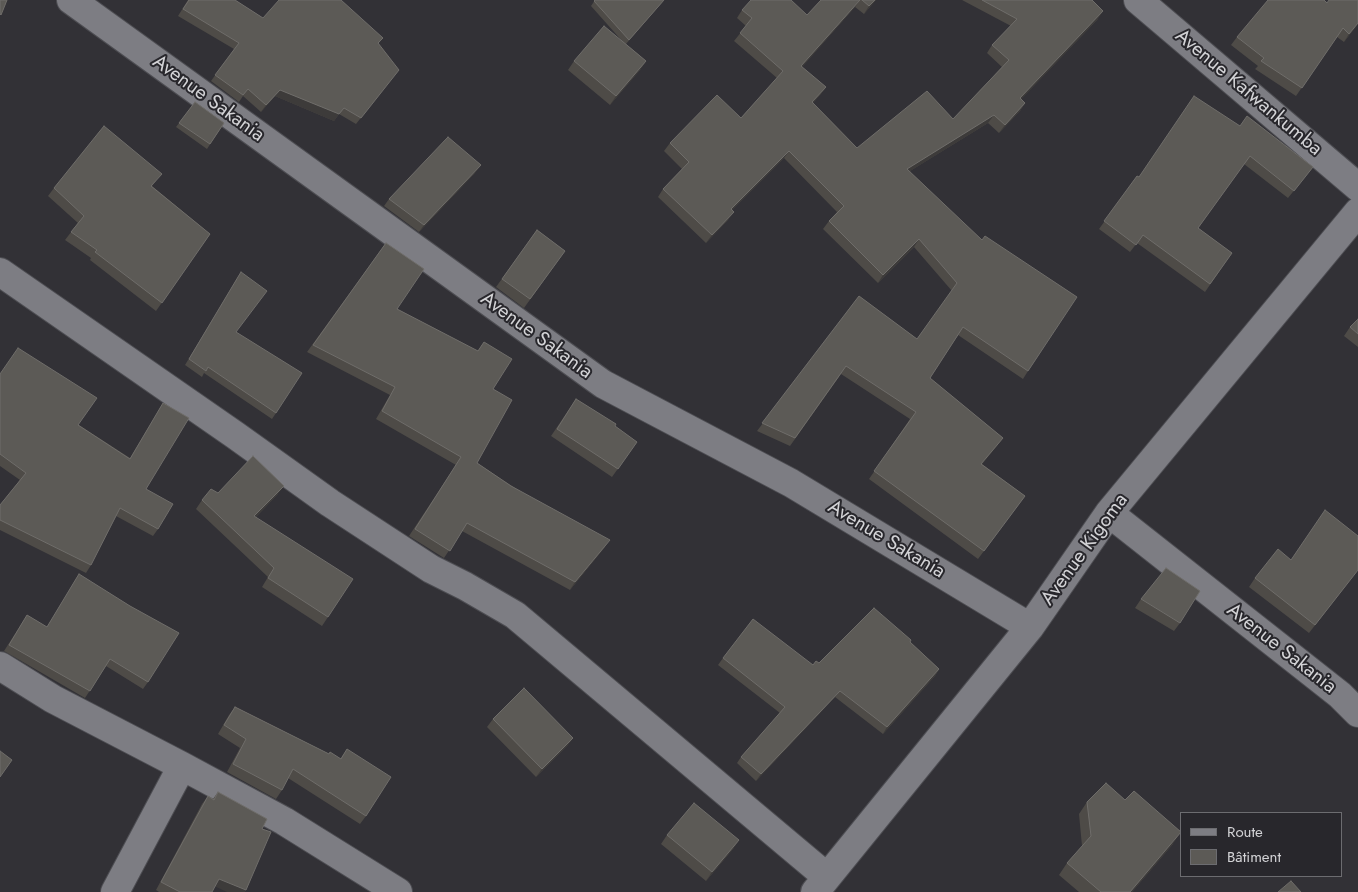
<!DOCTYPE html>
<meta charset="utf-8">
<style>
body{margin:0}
#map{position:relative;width:1358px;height:892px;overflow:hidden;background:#323136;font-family:Jost,sans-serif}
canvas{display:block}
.legend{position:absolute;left:1180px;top:812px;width:162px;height:65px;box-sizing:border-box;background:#28272c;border:1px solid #6c6c70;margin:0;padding:6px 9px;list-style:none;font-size:15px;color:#d3d3d6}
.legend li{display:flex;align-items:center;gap:10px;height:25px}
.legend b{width:25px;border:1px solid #6c6c70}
</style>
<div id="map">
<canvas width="1358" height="892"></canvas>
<ul class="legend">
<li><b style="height:6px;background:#7d7d83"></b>Route</li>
<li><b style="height:14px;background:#5c5a56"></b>Bâtiment</li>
</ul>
</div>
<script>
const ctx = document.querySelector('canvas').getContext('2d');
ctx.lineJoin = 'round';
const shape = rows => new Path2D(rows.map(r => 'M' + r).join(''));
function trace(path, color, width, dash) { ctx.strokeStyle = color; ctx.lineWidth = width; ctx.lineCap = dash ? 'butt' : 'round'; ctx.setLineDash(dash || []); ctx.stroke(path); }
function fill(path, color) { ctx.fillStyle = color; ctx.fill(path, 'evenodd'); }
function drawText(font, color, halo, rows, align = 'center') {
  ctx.font = font + ' Jost,sans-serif'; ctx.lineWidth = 4; ctx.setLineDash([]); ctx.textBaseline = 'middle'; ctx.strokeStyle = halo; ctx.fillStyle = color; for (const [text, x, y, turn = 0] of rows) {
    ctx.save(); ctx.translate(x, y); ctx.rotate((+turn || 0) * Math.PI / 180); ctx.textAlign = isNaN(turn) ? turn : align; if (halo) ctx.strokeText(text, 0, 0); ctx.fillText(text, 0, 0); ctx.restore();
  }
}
const street = shape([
 [71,0,603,384,791,483,1030,627],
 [1138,0,1358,187],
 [0,272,235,435,330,503,431,569,465,586,515,615,827,877],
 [1109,513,1340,695,1358,713],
 [0,666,53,699,182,766,284,821,398,892],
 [115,892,182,766],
 [815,892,1030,627,1109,513,1358,212]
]);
trace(street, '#4d4d52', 30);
trace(street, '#7d7d83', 28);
fill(shape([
 [188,0,235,0,263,18,383,38,378,44,399,70,356,124,339,114,334,121,275,96,261,112,243,96,239,102,211,81,234,49,178,16],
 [595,0,664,0,626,44,646,61,640,70,610,105,568,70,574,61,623,42,591,6],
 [821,0,876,0,864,14,855,7,802,67,826,87,820,95,813,103,857,148,953,119,1002,67,987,53,992,45,1011,26,962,0,1092,0,1098,19,1021,99,1025,103,1020,111,999,133,988,123,910,171,1028,371,1023,379,958,335,930,378,1003,438,982,464,1025,496,978,559,869,479,910,419,841,374,790,446,757,431,859,296,917,339,952,291,914,247,878,283,823,229,829,221,837,212,784,158,732,210,728,220,706,243,658,197,663,189,682,169,664,151,670,143,741,118,777,78,734,41,746,26,737,18,742,10,807,15],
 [1327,3,1358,24,1344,42,1337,37,1296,96,1255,69,1258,66,1231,45,1237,37],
 [195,102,224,123,207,149,176,127],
 [1240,126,1313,167,1288,198,1244,164,1198,228,1232,253,1205,292,1137,243,1130,252,1099,229,1137,176,1138,177],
 [475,173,419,232,384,206,389,199],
 [156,181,152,186,210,234,156,311,90,260,91,258,65,240,78,223,48,196,54,188],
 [537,230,565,251,524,308,496,287],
 [386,243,397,309,478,351,484,342,493,389,477,463,605,547,570,590,462,531,444,558,409,536,456,465,376,419,390,395,307,352],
 [241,272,236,332,276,413,272,419,204,373,202,377,185,365],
 [1358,319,1358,347,1344,336,1350,327],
 [0,374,130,458,163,403,146,489,158,529,153,536,116,516,91,565,86,573,0,530,0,505,20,480,0,466],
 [576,399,637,442,612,477,551,436],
 [218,493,278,494,256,517,328,617,322,626,262,587,268,577,196,509,202,500],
 [1291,560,1358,570,1309,633,1249,587,1255,578],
 [79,574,148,682,143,689,106,666,85,698,4,651,27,615,47,627],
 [1141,599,1180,623,1174,631,1135,608],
 [910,642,939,669,935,676,883,734,835,697,756,781,737,763,741,757,780,713,718,665,723,658,813,665],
 [235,707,329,754,340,759,347,749,366,816,360,824,288,778,282,790,276,799,227,772,240,748,218,734,229,715],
 [493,719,573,738,567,746,536,777,487,727],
 [218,792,215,887,212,892,159,892,156,890,202,804,208,796,213,799],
 [1087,802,1173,844,1132,892,1079,892,1059,875,1067,863,1082,846,1079,814],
 [667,835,739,840,733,849,706,881,661,844]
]), '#4e4b47');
fill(shape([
 [860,0,855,7,796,74,801,66],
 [875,0,876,0,864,14,869,6],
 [1103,11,1098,19,1015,106,1020,98],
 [1358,23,1358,24,1344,42,1349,34],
 [646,61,640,70,610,105,616,96],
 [826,87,820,95,806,110,812,102],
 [280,90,339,114,334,121,275,96,261,112,266,105],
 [1025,103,1020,111,999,133,1005,125],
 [994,115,988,123,902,176,907,169],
 [789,151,784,158,725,217,731,209],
 [481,165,475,173,419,232,424,225],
 [734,212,728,220,706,243,712,235],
 [919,239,914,247,878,283,883,275],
 [1003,438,997,446,976,472,981,464],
 [284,486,278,494,248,525,254,516],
 [610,540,605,547,570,590,575,582],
 [939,669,935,676,883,734,887,727],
 [840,691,835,697,756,781,761,774],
 [573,738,567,746,536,777,542,769],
 [1181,832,1173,844,1132,892,1130,892],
 [739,840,733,849,706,881,712,872],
 [219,879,246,890,245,892,227,892,214,886]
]), '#3d3b3a');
const building = shape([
 [0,0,7,0,1,15,0,14,0,0],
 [189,0,235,0,263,18,279,0,341,0,383,38,378,43,399,70,361,118,344,108,339,114,280,90,266,105,248,89,243,95,215,75,239,43,183,9,189,0],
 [595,0,664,0,629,40,594,1,595,0],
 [751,0,791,0,807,15,821,0,860,0,801,66,826,87,812,102,857,148,927,91,953,119,1009,60,992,45,1017,19,982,0,1092,0,1103,11,1020,98,1025,103,1005,125,994,115,907,169,982,240,985,236,1077,297,1028,371,963,327,930,378,1003,438,981,464,1025,496,984,551,874,471,916,412,846,366,795,438,762,423,859,296,917,339,957,283,919,239,883,275,829,221,844,206,789,151,731,209,734,212,712,235,663,189,689,162,670,143,717,95,741,118,783,71,740,33,752,18,742,10,751,0],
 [862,0,875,0,869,6,862,0],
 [1268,0,1324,0,1327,3,1329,0,1358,0,1358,23,1349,34,1343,28,1302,88,1261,61,1264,58,1237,37,1268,0],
 [604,26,646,61,616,96,574,61,604,26],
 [1194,96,1240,126,1247,116,1313,167,1294,191,1250,156,1198,228,1232,253,1210,284,1143,235,1136,245,1104,221,1137,176,1139,177,1194,96],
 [195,102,224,123,210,144,179,123,195,102],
 [104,126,162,174,151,186,210,234,162,303,95,252,97,250,71,232,84,216,54,188,104,126],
 [448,137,481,165,424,225,389,199,448,137],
 [537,230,565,251,530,299,502,279,537,230],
 [386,243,424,269,397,309,478,351,484,342,512,359,493,389,512,400,477,463,511,486,610,540,575,582,467,523,450,551,415,529,461,457,382,411,395,387,313,345,386,243],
 [241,272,267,291,236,332,302,373,276,413,208,367,206,371,189,359,241,272],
 [1358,319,1358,334,1350,327,1358,319],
 [18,348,97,398,78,425,130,459,163,403,189,418,146,489,173,504,158,529,120,508,91,565,0,520,0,505,26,473,0,454,0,374,18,348],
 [576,399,616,424,615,426,637,442,618,469,557,429,576,399],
 [253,456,284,486,254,516,353,579,328,617,268,578,274,568,202,500,211,489,218,493,253,456],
 [1325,510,1358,536,1358,570,1315,625,1255,578,1278,549,1291,560,1325,510],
 [1166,568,1200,591,1180,623,1141,599,1166,568],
 [79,574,130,606,179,633,148,682,110,659,90,691,9,645,27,615,47,627,79,574],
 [874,608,911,640,910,642,939,669,887,727,840,691,761,774,741,757,785,707,723,658,753,619,813,665,816,661,819,663,874,608],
 [524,688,573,738,542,769,493,719,524,688],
 [235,707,329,754,330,752,341,759,347,749,391,777,366,816,293,769,282,790,233,764,246,739,224,725,235,707],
 [0,751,12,760,0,777,0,751],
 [1106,783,1125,800,1134,791,1181,832,1130,892,1101,892,1067,863,1091,836,1087,802,1106,783],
 [218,792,267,819,262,829,271,832,246,890,219,879,212,892,180,892,161,882,208,796,214,800,218,792],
 [694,803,739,840,712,872,667,835,694,803],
 [1291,881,1301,892,1278,892,1291,881]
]);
fill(building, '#5c5a56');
trace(building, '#6f6d6a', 1);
drawText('20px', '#d3d3d6', '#28272c', [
 ["Avenue Kafwankumba",1248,93,40],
 ["Avenue Sakania",208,99,36],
 ["Avenue Sakania",536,336,36],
 ["Avenue Sakania",886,540,31],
 ["Avenue Kigoma",1085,550,-54],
 ["Avenue Sakania",1281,649,38]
]);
</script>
